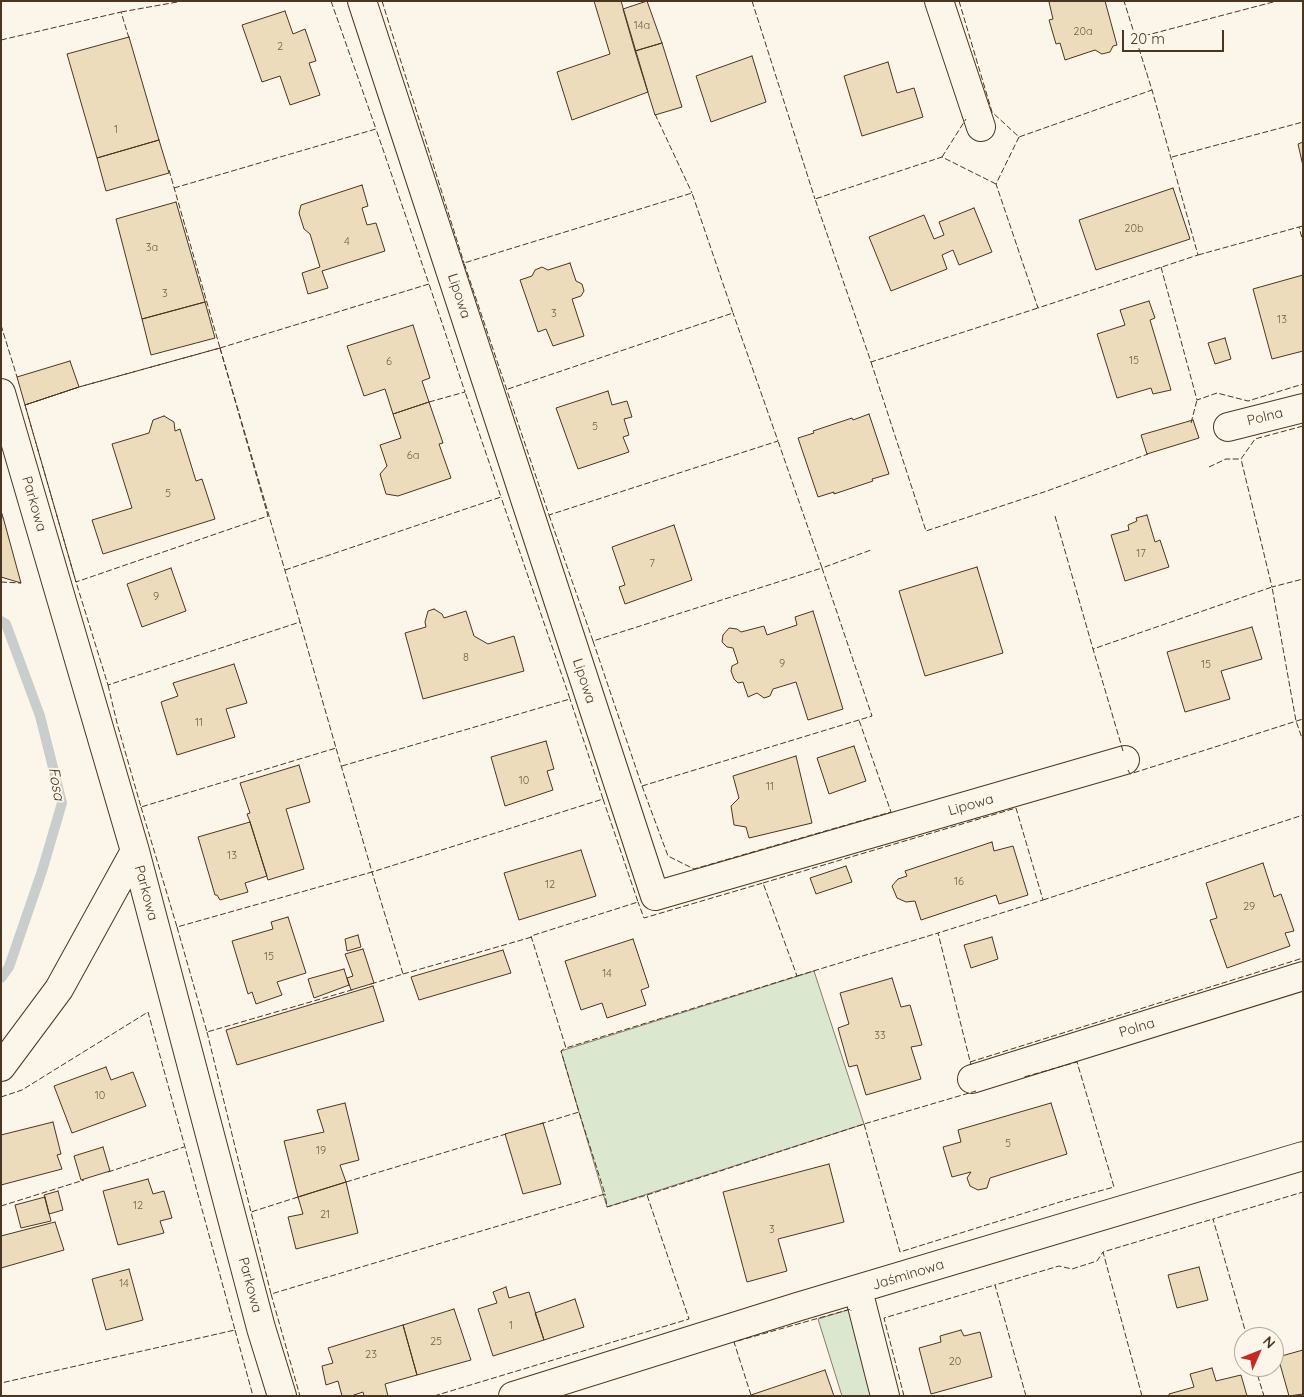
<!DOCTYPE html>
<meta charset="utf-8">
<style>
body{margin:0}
#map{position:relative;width:1304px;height:1397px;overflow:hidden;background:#fbf6e9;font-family:Quicksand,sans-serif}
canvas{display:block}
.frame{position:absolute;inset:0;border:2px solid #4a3520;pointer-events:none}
.north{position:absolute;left:1234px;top:1327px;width:50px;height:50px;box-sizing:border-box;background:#fbf6e9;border:1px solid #b4a999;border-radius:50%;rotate:46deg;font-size:14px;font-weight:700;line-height:20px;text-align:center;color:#4a3520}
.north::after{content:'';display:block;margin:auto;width:18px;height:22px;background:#c62828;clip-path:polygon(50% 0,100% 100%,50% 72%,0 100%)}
.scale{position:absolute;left:1122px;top:30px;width:102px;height:22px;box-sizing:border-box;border:2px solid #4a3520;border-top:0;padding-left:6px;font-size:15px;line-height:18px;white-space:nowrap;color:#4a3520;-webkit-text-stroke:4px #fbf6e9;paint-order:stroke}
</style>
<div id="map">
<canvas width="1304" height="1397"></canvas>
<div class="frame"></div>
<div class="north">N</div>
<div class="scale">20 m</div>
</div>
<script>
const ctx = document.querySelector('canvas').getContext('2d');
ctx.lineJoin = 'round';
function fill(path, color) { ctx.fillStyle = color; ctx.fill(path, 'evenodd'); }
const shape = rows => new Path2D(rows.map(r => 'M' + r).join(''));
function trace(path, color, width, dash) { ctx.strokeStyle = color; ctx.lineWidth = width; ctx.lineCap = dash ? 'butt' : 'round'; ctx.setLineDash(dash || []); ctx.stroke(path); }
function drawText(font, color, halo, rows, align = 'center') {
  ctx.font = font + ' Quicksand,sans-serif'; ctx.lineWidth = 4; ctx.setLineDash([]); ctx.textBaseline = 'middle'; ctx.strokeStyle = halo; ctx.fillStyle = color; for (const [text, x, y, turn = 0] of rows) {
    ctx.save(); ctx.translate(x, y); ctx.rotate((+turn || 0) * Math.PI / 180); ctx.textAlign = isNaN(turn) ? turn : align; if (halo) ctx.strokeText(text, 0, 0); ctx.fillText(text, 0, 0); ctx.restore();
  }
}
const green = shape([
 [814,971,864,1124,607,1207,561,1051,814,971],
 [851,1309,872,1396,842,1396,818,1319,851,1309]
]);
fill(green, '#dce7d0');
trace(green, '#887966', 1);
trace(shape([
 [1,621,6,624,40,716,62,803,42,871,9,967,1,978]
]), '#c9cecd', 10);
const building = shape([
 [594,1,621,1,648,92,572,120,557,72,610,54,594,1],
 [647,1,662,43,635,51,623,9,647,1],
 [1052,1,1105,1,1117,45,1113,46,1110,52,1102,54,1095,50,1065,60,1060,43,1056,44,1049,20,1053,19,1049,2,1052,1],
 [285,11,293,34,305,29,316,61,309,63,320,95,290,105,280,76,262,82,242,25,285,11],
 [129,37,159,140,97,158,67,54,129,37],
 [662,43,682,107,655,115,635,51,662,43],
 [752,56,766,102,711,122,696,76,752,56],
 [888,62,897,93,914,88,923,117,862,136,844,76,888,62],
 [159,140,169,173,106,191,97,158,159,140],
 [1303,142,1303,166,1298,144,1303,142],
 [362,185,368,206,362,208,367,225,376,223,385,251,322,271,328,288,308,294,302,273,320,267,310,234,304,229,299,213,301,205,362,185],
 [1173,188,1190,239,1096,270,1079,220,1173,188],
 [176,202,205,302,142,319,116,219,176,202],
 [974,208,992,252,959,265,953,250,942,255,947,269,891,291,869,237,924,215,934,239,944,235,939,222,974,208],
 [570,263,576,281,582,284,584,291,581,296,572,299,584,336,553,346,546,329,538,332,520,280,532,276,535,270,542,267,548,270,570,263],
 [1303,275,1303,351,1272,359,1253,289,1303,275],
 [1149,301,1155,318,1150,320,1171,390,1153,394,1151,388,1117,398,1097,334,1125,325,1120,310,1149,301],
 [205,302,215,338,151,355,142,319,205,302],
 [413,325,430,378,422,381,429,402,393,414,385,389,364,396,347,346,413,325],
 [1225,338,1231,359,1215,364,1208,343,1225,338],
 [70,361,79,387,25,405,17,377,70,361],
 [608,391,612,405,627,401,632,417,624,419,629,435,623,437,629,452,578,469,556,408,608,391],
 [429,402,443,443,439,444,451,478,398,496,386,494,380,474,387,466,380,445,401,438,393,414,429,402],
 [869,414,889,474,872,479,873,481,834,494,834,492,818,497,798,438,814,433,813,431,852,418,853,420,869,414],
 [164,416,174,422,175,431,180,429,196,481,202,479,215,519,103,554,92,520,132,508,112,444,149,433,153,420,164,416],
 [1193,420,1199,438,1147,454,1141,435,1193,420],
 [1147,515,1155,542,1160,540,1169,567,1125,581,1111,535,1129,530,1128,525,1137,521,1136,518,1147,515],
 [1,517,3,517,21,583,1,577,1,517],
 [674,525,692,580,625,604,619,587,625,585,612,547,674,525],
 [977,567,1003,653,925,676,899,591,977,567],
 [171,568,186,611,142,627,127,584,171,568],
 [434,609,442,614,444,618,466,611,474,636,488,644,514,636,524,671,423,699,405,633,426,627,425,622,428,611,434,609],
 [813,611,843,709,808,720,796,682,773,689,770,696,764,698,757,693,748,697,743,682,738,683,734,679,731,671,732,666,738,663,733,648,727,647,722,642,723,635,729,628,737,629,741,632,764,626,767,635,797,625,795,617,813,611],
 [1252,627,1262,659,1221,671,1230,699,1185,712,1167,652,1252,627],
 [234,664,247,703,226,709,235,737,177,755,161,702,178,696,173,683,234,664],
 [546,741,554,769,547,771,553,790,505,806,491,757,546,741],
 [854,746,866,781,829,794,817,758,854,746],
 [796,756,812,823,749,838,746,827,734,825,731,806,739,798,733,776,796,756],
 [299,765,310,802,286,809,304,869,268,880,250,822,247,814,250,813,240,783,299,765],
 [250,822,267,876,245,883,248,892,220,900,217,895,215,895,198,837,250,822],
 [992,842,994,851,1013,846,1028,895,999,904,996,895,921,920,915,901,906,902,897,898,892,886,898,879,907,876,905,871,992,842],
 [581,850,596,896,519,920,504,873,581,850],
 [1263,863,1274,897,1281,894,1294,931,1285,933,1290,946,1227,968,1210,920,1217,918,1206,883,1263,863],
 [846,866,852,882,816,894,810,878,846,866],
 [288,917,306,973,277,982,282,995,256,1004,252,992,248,994,232,941,273,929,271,922,288,917],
 [358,935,361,947,347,951,345,939,358,935],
 [992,937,998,959,971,968,964,945,992,937],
 [633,939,649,987,641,990,646,1005,607,1018,602,1003,581,1010,565,961,633,939],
 [363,949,374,983,351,990,347,978,353,976,345,954,363,949],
 [503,950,511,973,419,1000,411,977,503,950],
 [344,969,349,985,314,998,308,979,344,969],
 [892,978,901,1007,910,1005,922,1045,911,1047,921,1079,866,1095,857,1065,849,1067,838,1028,849,1024,840,993,892,978],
 [373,986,384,1021,237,1065,226,1030,373,986],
 [106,1067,111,1080,133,1072,146,1106,72,1133,54,1086,106,1067],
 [345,1103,359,1160,340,1165,346,1182,298,1197,284,1141,324,1132,317,1110,345,1103],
 [1051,1103,1067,1154,990,1178,987,1188,978,1190,970,1186,967,1178,971,1172,952,1177,943,1147,961,1142,958,1130,1051,1103],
 [53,1122,61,1154,57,1155,62,1169,1,1185,1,1135,53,1122],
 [543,1123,561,1184,523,1194,505,1134,543,1123],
 [103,1147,110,1171,81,1180,74,1156,103,1147],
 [829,1164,844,1222,778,1239,787,1271,747,1282,723,1192,829,1164],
 [148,1179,153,1194,164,1191,172,1218,160,1221,164,1233,118,1245,103,1191,148,1179],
 [346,1182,358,1233,296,1249,288,1217,303,1214,298,1197,346,1182],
 [58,1191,63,1210,49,1214,44,1195,58,1191],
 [45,1197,51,1221,21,1228,15,1205,45,1197],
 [55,1222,64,1250,1,1268,1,1236,55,1222],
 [1199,1267,1208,1300,1177,1308,1168,1275,1199,1267],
 [129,1269,143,1320,106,1330,92,1279,129,1269],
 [506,1287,509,1298,529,1292,544,1340,493,1356,478,1309,497,1303,493,1292,506,1287],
 [575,1299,584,1327,544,1340,535,1313,575,1299],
 [454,1309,471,1360,417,1375,403,1325,454,1309],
 [403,1325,417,1375,385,1384,388,1396,364,1396,363,1392,351,1396,342,1396,338,1381,326,1385,322,1366,333,1363,328,1348,403,1325],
 [961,1330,964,1336,980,1332,992,1377,931,1394,919,1348,941,1342,940,1336,961,1330],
 [1303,1350,1303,1394,1289,1396,1278,1357,1303,1350],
 [1212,1368,1216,1381,1241,1375,1247,1396,1169,1396,1169,1394,1194,1387,1190,1374,1212,1368],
 [825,1370,834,1396,751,1396,751,1395,825,1370]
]);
fill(building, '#ecdcbc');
trace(building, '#4a3520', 1);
const minor = shape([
 [362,1,655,896,1125,760],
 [939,1,981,127],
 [1,393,135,851,261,1328,282,1396],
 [1228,427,1303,408],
 [1,1067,59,989,135,851],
 [972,1079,1303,976],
 [858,1290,885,1396],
 [513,1396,797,1307,1303,1156]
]);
trace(minor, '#4a3520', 30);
trace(minor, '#fbf6e9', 28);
trace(shape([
 [382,1,464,263],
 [752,1,815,199],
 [959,1,992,112,1019,137,1152,90,1124,1],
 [121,12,183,1],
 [1136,38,1277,1],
 [1,40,121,12,129,38],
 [655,114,692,193],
 [1019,137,996,184,1038,308,1198,255,1152,90],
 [942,157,966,119],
 [1172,157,1303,122],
 [169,170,220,348],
 [996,184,942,157,815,199,871,362,1038,308],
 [174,188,376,129,331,1],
 [1303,226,1299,227,1303,242],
 [1198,255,1299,227],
 [1161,267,1197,400,1217,393,1248,401,1303,384],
 [1,325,17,377],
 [220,348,300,622,108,685,76,582,25,405,79,387,220,348],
 [220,348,268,516,76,582,25,405,79,387,220,348],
 [220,348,429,284,376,129],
 [871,362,926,531,1047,491,1148,454],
 [508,389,733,313,692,193,464,263,549,515,778,441,733,313],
 [429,402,465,392,429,284],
 [1191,423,1197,400],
 [1303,426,1255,439,1241,459,1272,587,1303,579],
 [1209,467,1226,459,1241,459],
 [1,511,3,517],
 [549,515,593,641,822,568,778,441],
 [1055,516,1093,649],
 [285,570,501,497,465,392],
 [1,582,21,583],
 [593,641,642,786,872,716,822,568,871,550],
 [108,685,117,723,141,807,336,748,300,622],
 [1123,751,1093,649,1272,587,1296,721,1303,741],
 [342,766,570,699,501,497],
 [1128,770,1130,774,1303,719],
 [642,786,668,856,694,869,891,812,859,720],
 [603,799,638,902,531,936,566,1048,797,976,763,883,644,918,638,902],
 [141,807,177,927,372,872,336,748],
 [763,883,1016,808,1043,900,938,933],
 [1043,900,1303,815],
 [177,927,207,1032,355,989],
 [403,974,532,937],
 [797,976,938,933,971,1065],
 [371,984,403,974,372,872,603,799,570,699],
 [207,1032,251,1212,253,1212],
 [970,1062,1303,958],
 [1,1097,22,1090,148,1012,235,1330,1,1383],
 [540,1124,579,1112,561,1051,566,1047],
 [864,1124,900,1252,1063,1201,1114,1187,1077,1062,1024,1077],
 [108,1172,184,1147],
 [346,1182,506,1134],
 [647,1195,864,1124,976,1091],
 [298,1197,251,1212,271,1294,605,1194,579,1112],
 [1,1206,84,1180],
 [271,1294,300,1396],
 [235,1330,253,1396],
 [1247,1337,1213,1219,1303,1192],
 [1255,1367,1264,1396],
 [1,1394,1,1396],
 [751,1395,734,1342,851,1309,851,1311],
 [434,1396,689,1319,647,1195,607,1207,605,1194],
 [904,1396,884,1318,995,1285],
 [1026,1396,995,1285,1059,1266,1072,1269,1097,1261,1103,1252],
 [1142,1396,1103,1252,1213,1219]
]), '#4a3520', 1, [6, 2.5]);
drawText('11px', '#725f47', null, [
 ["14a",642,26],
 ["20a",1083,32],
 ["2",280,47],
 ["1",116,130],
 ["20b",1134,229],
 ["4",347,242],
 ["3a",152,248],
 ["3",165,294],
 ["3",554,314],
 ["13",1282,320],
 ["15",1134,361],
 ["6",389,362],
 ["5",595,427],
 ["6a",413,456],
 ["5",168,494],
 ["17",1141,554],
 ["7",652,564],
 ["9",156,597],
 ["8",466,658],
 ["9",782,664],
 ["15",1206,665],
 ["11",199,723],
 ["10",524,781],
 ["11",770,787],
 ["13",232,856],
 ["16",959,882],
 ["12",550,885],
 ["29",1249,907],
 ["15",269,957],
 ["14",607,974],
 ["33",880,1036],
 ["10",100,1096],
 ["5",1008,1144],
 ["19",321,1151],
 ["12",138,1206],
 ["21",325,1215],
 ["3",772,1230],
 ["14",124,1284],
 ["1",511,1326],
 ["25",436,1342],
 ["23",371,1355],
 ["20",955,1362]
]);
drawText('14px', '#4a3520', '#fbf6e9', [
 ["Lipowa",459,296,72],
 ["Polna",1265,417,-14],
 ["Parkowa",34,504,74],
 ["Lipowa",584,681,72],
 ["Lipowa",971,805,-16],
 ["Parkowa",146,893,75],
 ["Polna",1137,1028,-17],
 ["Jaśminowa",908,1275,-17],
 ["Parkowa",250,1285,75]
]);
drawText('italic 15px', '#4a3520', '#fbf6e9', [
 ["Fosa",56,784,80]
]);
</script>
